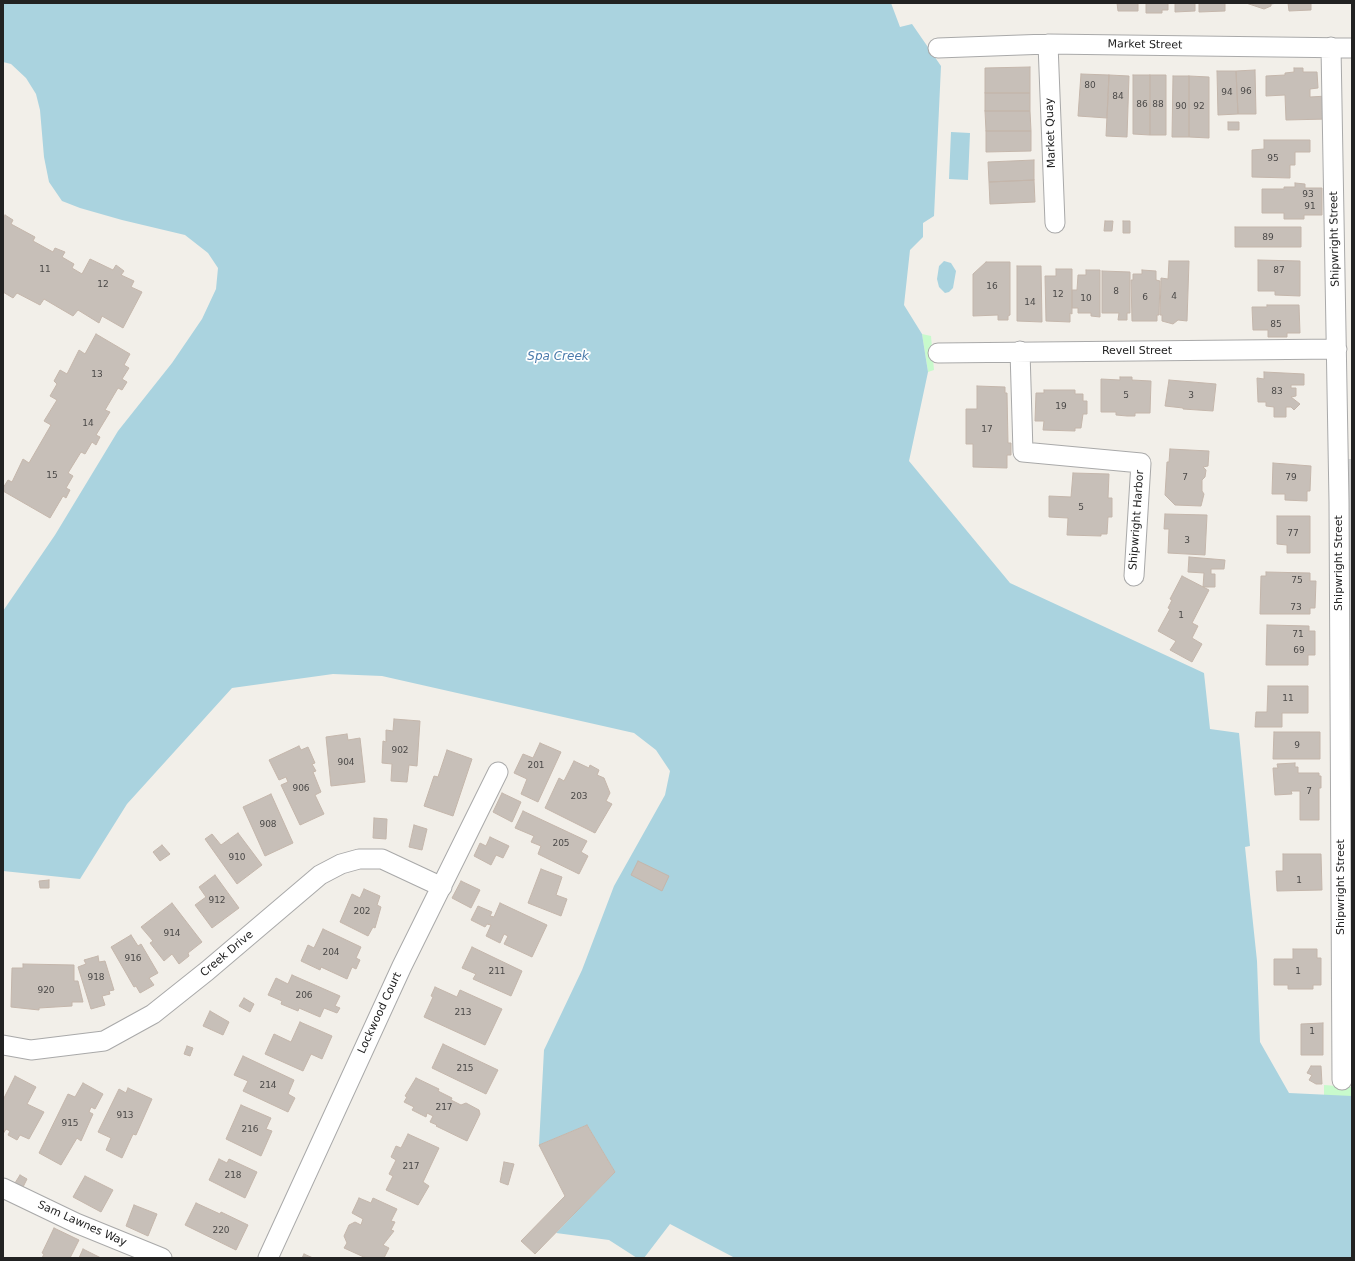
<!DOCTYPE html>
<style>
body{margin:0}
#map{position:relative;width:1355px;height:1261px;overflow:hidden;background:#f2efe9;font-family:"DejaVu Sans",sans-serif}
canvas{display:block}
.frame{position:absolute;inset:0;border:4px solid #222;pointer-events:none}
</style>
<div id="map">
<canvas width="1355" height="1261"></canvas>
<div class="frame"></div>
</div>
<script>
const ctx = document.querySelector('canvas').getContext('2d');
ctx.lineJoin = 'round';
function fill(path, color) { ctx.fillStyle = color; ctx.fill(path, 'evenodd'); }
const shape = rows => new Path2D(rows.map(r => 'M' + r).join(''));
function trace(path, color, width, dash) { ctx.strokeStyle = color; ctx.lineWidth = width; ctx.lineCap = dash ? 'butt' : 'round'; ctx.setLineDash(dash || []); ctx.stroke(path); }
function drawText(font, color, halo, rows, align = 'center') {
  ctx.font = font + ' "DejaVu Sans",sans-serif'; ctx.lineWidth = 3.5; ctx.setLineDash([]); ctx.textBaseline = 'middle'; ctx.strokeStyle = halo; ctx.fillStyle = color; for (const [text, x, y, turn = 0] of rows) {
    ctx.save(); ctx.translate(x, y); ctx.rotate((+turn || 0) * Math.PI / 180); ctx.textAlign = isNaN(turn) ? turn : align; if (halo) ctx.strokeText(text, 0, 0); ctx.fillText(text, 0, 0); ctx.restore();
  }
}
fill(shape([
 [1347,459,1352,459,1352,784]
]), '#d0d0d0');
fill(shape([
 [922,334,931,336,934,370,928,372],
 [1324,1085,1352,1087,1352,1109,1324,1097]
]), '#c8facc');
fill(shape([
 [3,3,891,3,900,27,912,24,941,66,934,216,923,223,923,237,910,250,904,305,922,334,928,372,909,461,1010,583,1204,673,1210,729,1239,733,1250,846,1245,847,1257,961,1260,1042,1289,1093,1352,1096,1352,1258,735,1258,670,1224,644,1258,637,1258,609,1240,556,1233,615,1172,587,1125,539,1145,544,1050,582,970,614,886,665,795,670,771,656,750,634,733,382,676,333,674,232,688,127,804,80,879,3,871,3,611,55,535,118,431,172,363,202,319,216,289,218,268,208,253,185,235,122,220,80,208,62,201,49,182,44,157,40,110,36,94,26,78,11,64,3,62],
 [951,132,970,133,968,180,949,179],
 [944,261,951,263,956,271,953,288,949,292,945,293,939,287,937,279,939,266]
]), '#aad3df');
const building = shape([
 [1117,3,1138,3,1138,11,1118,11,1117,3],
 [1146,3,1168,3,1168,10,1162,10,1162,13,1146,13,1146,3],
 [1175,3,1195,3,1195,11,1175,12,1175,3],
 [1199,3,1225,3,1225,11,1199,12,1199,3],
 [1246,3,1278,3,1271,4,1271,6,1264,9,1246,3],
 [1288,3,1311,3,1311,10,1289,11,1288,3],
 [1030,67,1030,93,985,93,985,68,1030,67],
 [1294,68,1303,68,1303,72,1317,72,1318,88,1310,89,1310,97,1327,96,1328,119,1286,120,1285,95,1266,96,1266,76,1285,75,1285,73,1294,72,1294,68],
 [1255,70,1256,114,1238,114,1236,71,1255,70],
 [1217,71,1236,71,1238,114,1218,115,1217,71],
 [1081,74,1109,75,1107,118,1078,116,1081,74],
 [1109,75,1129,76,1127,137,1106,136,1109,75],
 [1133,75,1150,75,1150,135,1133,134,1133,75],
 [1150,75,1166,75,1166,135,1150,135,1150,75],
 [1173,76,1189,76,1189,137,1172,137,1173,76],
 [1189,76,1209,77,1209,138,1189,137,1189,76],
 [985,93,1030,93,1030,111,985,111,985,93],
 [985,111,1030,111,1031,131,986,131,985,111],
 [1228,122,1239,122,1239,130,1228,130,1228,122],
 [986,131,1031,131,1031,151,986,152,986,131],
 [1264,140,1310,140,1310,152,1295,152,1295,165,1290,165,1290,178,1252,177,1252,150,1264,149,1264,140],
 [1034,160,1034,180,989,182,988,162,1034,160],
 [1034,180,1035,202,990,204,989,182,1034,180],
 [1295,183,1305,184,1305,188,1322,188,1322,215,1304,215,1304,219,1284,219,1284,213,1262,213,1262,189,1284,189,1284,187,1295,187,1295,183],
 [5,215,13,220,11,224,35,237,33,241,53,252,55,248,65,252,62,257,74,264,72,268,82,274,90,259,113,270,116,265,124,271,121,275,134,281,131,287,142,292,123,328,102,316,99,323,78,310,73,316,44,299,40,305,17,293,13,298,3,292,3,219,5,215],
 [1105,221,1113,221,1112,231,1104,231,1105,221],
 [1123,221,1130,221,1130,233,1123,233,1123,221],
 [1235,227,1301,227,1301,247,1235,247,1235,227],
 [1258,260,1300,261,1300,296,1275,295,1275,291,1258,291,1258,260],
 [1169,261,1189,261,1187,321,1178,320,1173,324,1162,321,1162,315,1160,315,1161,278,1168,279,1169,261],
 [986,262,1010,262,1010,315,1008,316,1008,320,998,320,998,315,973,316,973,274,986,262],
 [1017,266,1041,266,1042,322,1017,321,1017,266],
 [1056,269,1072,269,1072,314,1070,313,1070,322,1046,321,1045,276,1056,276,1056,269],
 [1086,270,1100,270,1100,317,1091,316,1091,313,1078,313,1078,308,1072,308,1072,290,1077,290,1078,275,1086,275,1086,270],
 [1142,270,1156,271,1156,280,1160,281,1159,315,1157,315,1157,321,1132,321,1131,280,1133,280,1133,274,1142,274,1142,270],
 [1102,271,1130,272,1130,313,1127,313,1127,320,1118,320,1119,313,1102,313,1102,271],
 [1267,305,1299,305,1300,333,1287,333,1287,337,1268,337,1268,330,1253,330,1252,307,1267,307,1267,305],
 [96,334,130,354,124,365,129,368,122,379,127,382,122,390,118,388,105,410,110,412,96,435,100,437,96,445,92,442,85,454,81,452,68,473,73,476,66,488,70,490,66,498,63,496,50,518,3,491,3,488,8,480,12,482,23,459,29,463,51,425,44,421,57,400,50,396,57,384,54,381,60,370,67,374,79,350,85,354,96,334],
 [1264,372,1304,374,1304,385,1291,385,1291,388,1296,388,1296,396,1291,397,1300,404,1294,410,1291,407,1286,407,1286,417,1274,417,1274,407,1266,406,1266,402,1258,402,1257,378,1264,379,1264,372],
 [1120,377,1132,377,1132,380,1151,381,1150,413,1135,413,1135,416,1127,416,1116,415,1116,412,1101,412,1101,379,1120,380,1120,377],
 [1169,380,1216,384,1213,411,1183,409,1183,408,1165,406,1169,380],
 [977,386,1005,387,1005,393,1007,393,1008,443,1011,443,1011,455,1007,455,1007,468,973,467,973,444,966,444,966,409,977,409,977,386],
 [1044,390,1075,390,1075,394,1083,394,1083,401,1087,401,1087,414,1083,414,1081,428,1075,428,1075,431,1043,430,1044,421,1035,421,1036,393,1044,393,1044,390],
 [1170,449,1209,451,1208,466,1203,467,1206,470,1205,477,1202,480,1202,491,1204,494,1201,506,1175,505,1165,495,1167,462,1169,462,1170,449],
 [1273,463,1311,466,1310,491,1307,491,1307,501,1285,500,1285,494,1272,494,1273,463],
 [1073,473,1109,474,1108,498,1112,498,1112,517,1108,517,1107,534,1101,534,1101,536,1067,535,1068,518,1049,517,1049,496,1071,497,1073,473],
 [1165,514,1207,515,1205,555,1168,553,1169,529,1164,529,1165,514],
 [1277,516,1310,516,1310,553,1287,553,1287,545,1277,544,1277,516],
 [1189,557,1225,560,1224,569,1211,569,1211,574,1215,574,1215,587,1203,587,1204,573,1188,572,1189,557],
 [1266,572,1310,573,1310,581,1316,581,1315,608,1310,608,1310,614,1260,614,1261,576,1266,576,1266,572],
 [1182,576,1209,590,1192,623,1198,626,1192,638,1202,644,1192,662,1170,650,1176,641,1158,631,1170,609,1168,608,1172,600,1170,599,1182,576],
 [1267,625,1309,626,1309,631,1315,631,1315,655,1308,655,1308,665,1266,665,1267,625],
 [1268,686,1308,686,1308,713,1282,713,1282,727,1255,727,1256,712,1267,712,1268,686],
 [394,719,420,721,417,766,409,765,407,782,391,781,392,764,382,763,383,741,386,742,386,730,393,731,394,719],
 [1274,732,1320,732,1320,759,1273,759,1274,732],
 [347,734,348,740,360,738,365,782,331,786,326,737,347,734],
 [540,743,561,752,538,802,521,794,527,779,514,773,523,754,533,758,540,743],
 [299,746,301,750,308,747,315,763,312,764,316,771,313,772,321,792,315,795,324,814,300,825,281,785,288,782,286,777,279,780,269,760,299,746],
 [447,750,472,759,453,816,424,806,434,776,438,777,447,750],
 [574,761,589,768,590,765,599,770,597,775,604,778,610,793,606,801,612,804,595,833,545,808,559,778,564,781,574,761],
 [1295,763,1295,767,1298,767,1298,773,1319,773,1319,776,1321,776,1321,788,1319,788,1319,820,1300,820,1300,791,1291,791,1292,794,1275,795,1273,768,1278,768,1277,764,1295,763],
 [502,793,521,802,512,822,493,812,502,793],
 [271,794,293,843,265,856,243,807,271,794],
 [523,811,587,841,581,852,588,856,579,874,538,854,541,846,531,842,534,836,515,828,523,811],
 [374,818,387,819,386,839,373,838,374,818],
 [414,825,427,829,422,850,409,847,414,825],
 [238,833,262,865,237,884,205,839,212,834,221,845,238,833],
 [490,837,509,846,503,858,496,855,491,865,474,856,480,843,486,846,490,837],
 [162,845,170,854,160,861,153,852,162,845],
 [1283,854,1321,854,1322,890,1277,891,1276,871,1283,871,1283,854],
 [638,861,669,876,662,891,631,875,638,861],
 [541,869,562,877,556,895,567,899,561,916,528,903,541,869],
 [215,875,239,908,212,928,195,905,206,897,199,887,215,875],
 [49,880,49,888,40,888,39,881,49,880],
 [461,881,480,890,471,908,452,898,461,881],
 [364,889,380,896,377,905,381,907,375,928,373,927,368,936,340,922,352,894,360,898,364,889],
 [172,903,202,942,188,953,189,956,179,964,172,954,164,961,150,943,153,941,141,927,172,903],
 [500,903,547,925,532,957,504,944,508,936,504,934,500,943,486,936,491,925,487,924,485,927,471,920,478,906,492,912,490,916,494,917,500,903],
 [323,929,361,947,356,958,360,960,356,969,352,967,347,979,321,967,320,970,301,961,308,945,314,948,323,929],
 [131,935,138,946,141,944,158,973,149,978,154,985,140,993,136,986,134,987,111,947,131,935],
 [472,947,522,971,511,996,473,979,476,974,462,968,472,947],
 [1293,949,1317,949,1317,958,1321,958,1321,985,1313,985,1313,989,1288,989,1288,985,1274,985,1274,959,1293,959,1293,949],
 [98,956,99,962,105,961,114,990,109,991,110,994,102,996,105,1005,91,1009,78,967,86,964,84,960,98,956],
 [23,964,74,965,74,981,78,981,83,1002,72,1002,72,1006,39,1008,39,1010,11,1007,12,968,23,968,23,964],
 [292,975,340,996,335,1006,340,1008,337,1013,324,1008,320,1017,299,1008,298,1011,281,1004,282,1001,268,995,276,978,288,984,292,975],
 [435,987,457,997,460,990,502,1009,485,1045,424,1017,433,997,431,996,435,987],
 [244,998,254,1004,250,1012,239,1006,244,998],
 [210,1011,229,1022,223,1035,203,1026,210,1011],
 [300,1022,332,1036,322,1059,311,1054,303,1071,265,1054,274,1034,291,1042,300,1022],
 [1323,1023,1323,1055,1301,1055,1301,1024,1323,1023],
 [443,1044,498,1070,486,1094,432,1068,443,1044],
 [187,1046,193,1048,190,1056,184,1054,187,1046],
 [243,1056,294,1080,288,1094,295,1098,288,1112,243,1091,248,1081,234,1075,243,1056],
 [1311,1066,1321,1066,1322,1084,1316,1084,1309,1080,1312,1075,1307,1073,1311,1066],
 [15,1076,36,1087,27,1104,44,1112,29,1139,20,1135,17,1140,8,1135,10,1131,6,1129,3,1134,3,1100,15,1076],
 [416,1078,439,1089,438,1091,452,1098,451,1100,461,1105,466,1103,479,1110,480,1114,467,1141,436,1126,437,1125,430,1122,433,1116,427,1113,426,1117,412,1110,414,1107,404,1102,407,1097,405,1096,416,1078],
 [83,1083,103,1094,95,1109,91,1107,89,1112,93,1114,81,1141,77,1138,61,1165,39,1153,68,1094,75,1097,83,1083],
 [128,1088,152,1099,136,1135,133,1134,122,1158,106,1150,111,1138,98,1132,119,1089,126,1093,128,1088],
 [241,1105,271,1118,266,1129,272,1131,261,1156,226,1139,241,1105],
 [587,1125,615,1172,535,1254,521,1241,565,1196,539,1145,587,1125],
 [408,1134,439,1148,423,1182,429,1186,418,1205,386,1190,393,1176,389,1174,396,1160,391,1157,396,1146,401,1148,408,1134],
 [219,1159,227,1163,229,1159,257,1172,245,1198,209,1180,219,1159],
 [504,1162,514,1164,508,1185,500,1182,504,1162],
 [20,1175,27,1179,23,1187,15,1183,20,1175],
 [85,1176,113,1190,101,1212,73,1197,85,1176],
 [359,1198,371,1203,373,1198,397,1209,391,1221,395,1222,391,1230,394,1231,383,1245,389,1248,384,1258,366,1258,344,1248,347,1243,344,1236,349,1225,355,1222,361,1225,363,1219,352,1213,359,1198],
 [196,1203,220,1214,221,1212,248,1225,236,1250,185,1225,196,1203],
 [134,1205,157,1214,148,1236,126,1226,134,1205],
 [54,1228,79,1240,70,1258,42,1258,44,1254,42,1253,54,1228],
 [83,1249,101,1258,79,1258,83,1249],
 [304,1254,313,1258,302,1258,304,1254]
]);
fill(building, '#c7bfb8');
trace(building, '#c4b6ab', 1);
const street = shape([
 [1048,44,1055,223],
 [1331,47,1339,502,1342,1080],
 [938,48,1048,44,1352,48],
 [1020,351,1023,452,1141,463,1134,576],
 [938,353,1337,349],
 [3,1045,31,1050,104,1041,153,1014,207,971,320,875,341,864,359,859,382,859,442,887],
 [3,1188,76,1223,162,1258],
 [268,1258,402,966,498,772]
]);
trace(street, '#a9a9a9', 21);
trace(street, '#fff', 19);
drawText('9px', '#4b4948', null, [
 ["80",1090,86],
 ["96",1246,92],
 ["94",1227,93],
 ["84",1118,97],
 ["86",1142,105],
 ["88",1158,105],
 ["90",1181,107],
 ["92",1199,107],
 ["95",1273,159],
 ["93",1308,195],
 ["91",1310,207],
 ["89",1268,238],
 ["11",45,270],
 ["87",1279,271],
 ["12",103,285],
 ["16",992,287],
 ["8",1116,292],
 ["12",1058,295],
 ["4",1174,297],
 ["6",1145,298],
 ["10",1086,299],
 ["14",1030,303],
 ["85",1276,325],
 ["13",97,375],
 ["83",1277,392],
 ["5",1126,396],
 ["3",1191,396],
 ["19",1061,407],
 ["14",88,424],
 ["17",987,430],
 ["15",52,476],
 ["7",1185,478],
 ["79",1291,478],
 ["5",1081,508],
 ["77",1293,534],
 ["3",1187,541],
 ["75",1297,581],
 ["73",1296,608],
 ["1",1181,616],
 ["71",1298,635],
 ["69",1299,651],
 ["11",1288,699],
 ["9",1297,746],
 ["902",400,751],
 ["904",346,763],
 ["201",536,766],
 ["906",301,789],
 ["7",1309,792],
 ["203",579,797],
 ["908",268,825],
 ["205",561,844],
 ["910",237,858],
 ["1",1299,881],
 ["912",217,901],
 ["202",362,912],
 ["914",172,934],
 ["204",331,953],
 ["916",133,959],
 ["211",497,972],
 ["1",1298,972],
 ["918",96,978],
 ["920",46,991],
 ["206",304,996],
 ["213",463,1013],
 ["1",1312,1032],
 ["215",465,1069],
 ["214",268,1086],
 ["217",444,1108],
 ["913",125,1116],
 ["915",70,1124],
 ["216",250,1130],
 ["217",411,1167],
 ["218",233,1176],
 ["220",221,1231]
]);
drawText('11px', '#222', '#fff', [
 ["Market Street",1145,45,1],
 ["Market Quay",1051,133,-92],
 ["Shipwright Street",1335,239,-91],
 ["Revell Street",1137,351],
 ["Shipwright Harbor",1137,520,-86],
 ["Shipwright Street",1339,563,-90],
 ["Shipwright Street",1341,887,-90],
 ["Creek Drive",227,954,-40],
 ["Lockwood Court",380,1013,-65],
 ["Sam Lawnes Way",82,1224,24]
]);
drawText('italic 12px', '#4a7aab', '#fff', [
 ["Spa Creek",558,357]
]);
</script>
